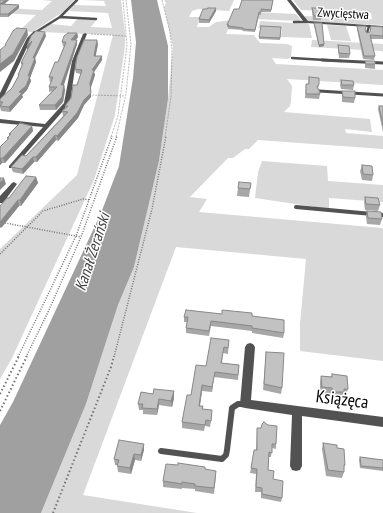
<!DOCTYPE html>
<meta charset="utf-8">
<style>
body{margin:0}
canvas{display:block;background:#fff}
</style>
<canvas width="383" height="513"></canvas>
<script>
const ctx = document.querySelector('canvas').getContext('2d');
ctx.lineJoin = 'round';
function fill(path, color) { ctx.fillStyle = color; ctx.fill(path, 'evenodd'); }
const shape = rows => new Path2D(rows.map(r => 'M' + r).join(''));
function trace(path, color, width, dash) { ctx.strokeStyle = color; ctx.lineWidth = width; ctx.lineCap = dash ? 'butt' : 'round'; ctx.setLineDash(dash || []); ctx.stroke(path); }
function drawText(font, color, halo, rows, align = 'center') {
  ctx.font = font + ' "PT Sans Narrow",sans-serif'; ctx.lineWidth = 3; ctx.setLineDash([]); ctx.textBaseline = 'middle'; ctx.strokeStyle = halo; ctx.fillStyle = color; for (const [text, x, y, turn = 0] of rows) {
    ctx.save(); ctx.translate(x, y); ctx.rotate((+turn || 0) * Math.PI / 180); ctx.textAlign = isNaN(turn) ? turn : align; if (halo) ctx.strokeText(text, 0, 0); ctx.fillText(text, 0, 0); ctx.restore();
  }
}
fill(shape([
 [41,0,74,0,64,11,33,32,19,31,36,15,0,13,0,8,42,10,52,1],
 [82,0,121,0,125,33,125,46,115,115,94,180,12,358,0,379,0,249,77,175,113,35,39,32,51,24,71,26,78,18,97,19,91,27,112,28,108,13,69,11,74,5,106,6,104,1],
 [164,0,234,0,229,11,198,9,192,11,189,17,200,17,197,27,209,27,216,22,232,20,226,34,254,35,260,43,287,44,292,46,291,57,288,59,272,58,276,64,383,70,383,85,287,79,292,86,291,101,290,106,284,112,370,119,372,132,345,129,346,133,383,136,383,149,258,140,249,149,245,149,233,158,228,158,190,197,207,199,199,212,383,228,383,361,300,351,300,324,306,259,176,247,83,495,197,513,41,513,86,404,118,305,134,267,159,161,168,99,173,47,164,7,166,3],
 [293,0,383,0,383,25,309,22,304,16,372,19,371,13,301,10],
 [234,11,296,14,301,20,299,21,232,18],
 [260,21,309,24,312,38,281,37,282,29,258,28],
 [327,25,346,26,351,41,331,40],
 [312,40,383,44,383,53,382,51,311,47],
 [262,161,327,166,328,181,383,185,383,202,329,198,329,209,255,198,258,172]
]), '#d9d9d9');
fill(shape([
 [131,0,157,0,168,46,168,99,159,161,134,267,118,305,86,404,41,513,0,513,0,425,13,402,101,213,119,166,133,78,136,42]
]), '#a0a0a0');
trace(shape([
 [162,0,170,32,172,49,171,97,165,137],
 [91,34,126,36],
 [89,95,125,96],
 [111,137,118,116,127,45,123,0],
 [116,137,126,94,131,44,126,0]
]), '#747474', 1, [0.5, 1]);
trace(shape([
 [0,222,81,237],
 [0,254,43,211,83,199,90,200],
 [18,357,76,236,112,136],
 [26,357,49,310,81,237,117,136],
 [114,357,152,209,166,136]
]), '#747474', 1.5, [1, 1.5]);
trace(shape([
 [0,394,19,356],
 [0,411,27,356],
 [53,513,111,367,114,356]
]), '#747474', 2, [1.5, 2.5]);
trace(shape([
 [60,17,77,0],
 [294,22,307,22],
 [36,32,60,17,96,19],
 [367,33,369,26],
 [292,58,341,61]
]), '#525252', 2.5);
trace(shape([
 [322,60,383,63],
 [319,91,383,95]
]), '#525252', 3);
trace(shape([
 [296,207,383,215]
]), '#525252', 4);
trace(shape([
 [161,451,222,459,226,455,227,450,232,408,238,404,245,404]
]), '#525252', 6);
fill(shape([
 [287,0,291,0,308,21,383,26,383,28,306,23,303,21,287,0],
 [34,31,38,32,31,39,3,98,0,100,0,93,27,38,34,31],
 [85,33,87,34,76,61,70,103,13,168,9,168,9,166,43,127,0,123,0,119,45,124,64,103,72,61,83,34,85,33],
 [14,182,17,184,3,203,0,203,0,196,12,183,14,182],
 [250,343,253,344,255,347,251,400,383,417,383,427,302,416,302,466,300,470,296,471,292,470,290,466,292,415,245,408,241,407,240,404,245,347,247,344,250,343]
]), '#525252');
fill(shape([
 [0,0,9,0,4,4,19,5,19,8,8,17,0,17],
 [273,0,271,12,261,12,261,15,259,15,255,32,242,31,243,30,228,29,228,27,227,27,227,25,239,9],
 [216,8,216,11,209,23,199,23,199,19,207,9],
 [312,8,322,16,321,20,313,20,312,11],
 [314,23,324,46,319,47,314,25],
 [357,26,365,30,367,33,383,27,383,39,370,39,375,56,374,60,363,59,357,29],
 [281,27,280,40,259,39,259,37],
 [77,33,78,37,76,40,77,40,77,44,64,85,65,90,63,102,56,110,40,110,39,105,52,91,49,92,49,87,51,82,50,82,49,77,58,62,64,46,63,46,62,42],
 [46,36,35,58,36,62,30,78,31,81,27,90,22,95,23,97,10,112,1,111,0,107,0,99,12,88,18,77,18,75,22,66,21,63,29,49,27,50,27,46],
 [98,44,95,56,102,56,102,60,94,72,95,75,91,87,91,97,84,105,78,118,58,141,56,140,37,162,34,162,23,174,13,172,11,167,26,156,63,116,62,111,65,108,65,106,71,98,81,74,76,73,75,69],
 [338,45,350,54,349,58,339,58,338,50],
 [365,61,375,64,375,69,365,68],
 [309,77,319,84,318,89,320,94,319,99,305,98,306,84,308,84],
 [341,80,354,85,353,90,341,89,340,85],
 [342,91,355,98,354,103,342,102],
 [379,106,383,106,383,132,378,109],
 [32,126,33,131,5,163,2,163,0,165,0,147,7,140,7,138,9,136,9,134],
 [362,165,373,175,372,181,362,180,360,171],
 [36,177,38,183,21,206,19,206,2,227,9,198],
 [251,183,249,197,237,196,238,188],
 [365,197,380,205,378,211,365,210,364,202],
 [367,211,382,219,380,225,367,224,366,217],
 [222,314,252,316,284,333,283,338,252,333,252,331,211,326,209,336,186,333,186,328,187,322,184,322,184,317],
 [229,340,228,354,223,353,222,363,239,365,238,380,214,377,212,392,202,391,200,406,203,406,203,409,212,416,210,427,205,426,204,431,182,428,182,422,191,395,206,366],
 [266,352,282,388,281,394,263,390],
 [332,374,348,389,346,395,343,395,342,398,331,398,330,394,320,393,320,382,321,376,331,377],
 [141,392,174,398,172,407,159,405,157,415,143,414,143,410,139,410,138,404],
 [257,428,276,444,276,449,272,448,271,457,269,457,268,470,282,498,281,502,261,498,261,492,255,492,256,474,250,473,251,468,256,450],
 [323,443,337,448,345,465,344,468,344,472,342,478,326,476,322,449],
 [144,450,141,461,135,460,131,474,118,472,117,465,115,465,114,459],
 [360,457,383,460,383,471,360,468,359,460],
 [205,469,216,476,214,494,195,491,195,489,182,488,182,489,163,487,163,481]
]), '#a7a7a7');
fill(shape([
 [6,0,9,0,1,7,0,4],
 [19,5,19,8,8,17,8,14],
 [216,8,216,11,209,23,209,20],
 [27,29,28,35,14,61,0,72,0,64],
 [45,32,46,36,35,58,36,62,30,78,31,81,27,90,22,95,23,97,10,112,9,107,19,92,28,76,33,58],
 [77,33,78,37,72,44,71,40],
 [77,40,77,44,62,90,61,85],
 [97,40,98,44,95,60,94,56],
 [32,41,33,45,27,50,27,46],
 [324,44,324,46,319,47,319,45],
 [102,56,102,60,94,72,95,75,91,87,91,97,84,105,78,118,58,141,57,136,90,83,92,70],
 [64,85,65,90,63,102,56,110,55,105],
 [32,126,33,131,5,163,3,158],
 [55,135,56,140,37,162,36,157],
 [33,157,34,162,23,174,22,169],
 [1,158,2,163,0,165,0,159],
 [36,177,38,183,21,206,20,200],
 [4,178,6,184,0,190,0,183],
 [18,200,19,206,2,227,0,228,0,222],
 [215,372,214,377,212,392,212,387],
 [202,385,202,391,199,411,199,406],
 [174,391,174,398,172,407,171,401],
 [159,399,159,405,157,415,157,409],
 [144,444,144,450,141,461,141,455],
 [134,454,135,460,131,474,130,468]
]), '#888');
const building = shape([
 [0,0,6,0,0,4,19,5,8,14,0,14,0,0],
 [242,0,273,0,271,10,261,9,261,12,259,12,255,30,243,29,243,28,228,26,229,25,227,25,234,9,239,9,242,0],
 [208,8,216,8,209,20,199,19,203,9,207,9,208,8],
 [312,8,321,8,322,16,314,16,312,8],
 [314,23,322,23,324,44,319,45,314,23],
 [261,26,281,27,280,38,259,37,261,26],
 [357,26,366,26,365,30,367,33,370,32,371,26,383,27,383,36,370,35,375,56,364,56,357,26],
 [17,28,27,29,13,54,0,64,0,50,6,45,5,45,13,31,17,28],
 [36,31,45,32,33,58,35,58,28,76,30,76,26,86,19,92,22,93,9,107,0,106,3,102,0,102,0,99,12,88,19,75,18,75,23,63,21,63,32,41,27,46,31,36,36,31],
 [68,33,77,33,71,40,77,40,61,85,64,85,62,97,55,105,39,105,57,87,49,87,53,77,49,77,55,62,58,62,66,42,62,42,64,36,68,33],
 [84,40,97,40,94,56,102,56,92,70,94,70,90,83,91,93,84,100,77,113,57,136,55,135,36,157,33,157,22,169,11,167,22,155,26,156,68,112,62,111,68,106,65,106,71,98,73,85,77,85,82,70,75,69,77,57,84,40],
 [338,45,349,46,350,54,339,53,338,45],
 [365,61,375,61,375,64,366,64,365,61],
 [309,77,319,78,319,84,317,87,319,90,320,94,306,94,306,84,309,84,309,77],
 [341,80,353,81,354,85,342,85,341,80],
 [342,91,355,91,355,98,343,97,342,91],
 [379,106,383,106,383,125,379,106],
 [20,123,32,126,3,158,1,158,0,159,0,147,9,138,7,138,11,134,9,134,20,123],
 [362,165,372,166,373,175,363,174,362,165],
 [26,176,36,177,20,200,18,200,0,222,0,206,7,198,9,198,26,176],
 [0,178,4,178,0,183,0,178],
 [239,182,251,183,250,189,238,188,239,182],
 [365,197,378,198,380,205,366,204,365,197],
 [367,211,381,212,382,219,368,218,367,211],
 [186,310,222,314,222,310,252,313,252,316,284,320,284,333,252,328,252,326,211,321,209,331,186,328,188,317,184,317,186,310],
 [211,338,229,340,228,348,224,347,221,363,239,365,238,375,215,372,212,387,202,385,199,406,203,406,202,409,212,410,211,421,206,420,205,425,182,422,187,395,191,395,196,365,206,366,211,338],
 [266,352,284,353,282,388,264,384,266,352],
 [332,374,347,376,348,389,344,389,344,392,332,392,332,388,322,387,321,376,332,377,332,374],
 [154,389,174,391,171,401,159,399,157,409,142,408,143,404,138,404,141,392,153,394,154,389],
 [264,422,268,425,277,426,276,444,272,444,272,453,269,452,268,470,274,471,273,479,283,481,282,498,262,494,262,488,256,487,257,469,251,468,254,450,257,450,257,428,261,428,262,424,264,422],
 [119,440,144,444,141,455,134,454,130,468,117,466,119,460,114,459,119,440],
 [323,443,337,445,337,448,344,449,345,465,344,465,344,472,328,470,323,443],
 [360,457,383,460,383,468,361,466,360,457],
 [178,463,205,467,205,469,216,471,214,488,195,486,195,484,182,482,182,484,163,481,166,464,178,465,178,463]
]);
fill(building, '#c2c2c2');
trace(building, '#888', 1);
drawText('13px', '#000', '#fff', [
 ["Zwycięstwa",343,14,3]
]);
drawText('italic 16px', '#414141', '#fff', [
 ["Kanał Żerański",93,252,-72]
]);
drawText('18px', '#000', '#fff', [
 ["Książęca",342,400,7]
]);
</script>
